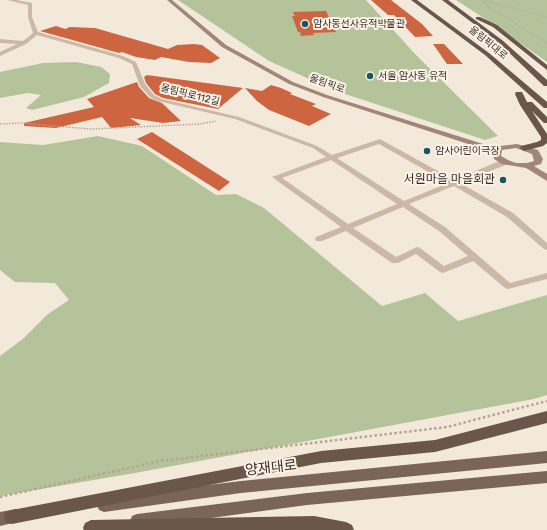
<!DOCTYPE html>
<meta charset="utf-8">
<style>
body{margin:0}
canvas{display:block;background:#f3e9db}
</style>
<canvas width="547" height="530"></canvas>
<script>
const ctx = document.querySelector('canvas').getContext('2d');
ctx.lineJoin = 'round';
function fill(path, color) { ctx.fillStyle = color; ctx.fill(path, 'evenodd'); }
const shape = rows => new Path2D(rows.map(r => 'M' + r).join(''));
function trace(path, color, width, dash) { ctx.strokeStyle = color; ctx.lineWidth = width; ctx.lineCap = dash ? 'butt' : 'round'; ctx.setLineDash(dash || []); ctx.stroke(path); }
function drawText(font, color, halo, rows, align = 'center') {
  ctx.font = font + ' Rubik,"Noto Sans KR",sans-serif'; ctx.lineWidth = 4; ctx.setLineDash([]); ctx.textBaseline = 'middle'; ctx.strokeStyle = halo; ctx.fillStyle = color; for (const [text, x, y, turn = 0] of rows) {
    ctx.save(); ctx.translate(x, y); ctx.rotate((+turn || 0) * Math.PI / 180); ctx.textAlign = isNaN(turn) ? turn : align; if (halo) ctx.strokeText(text, 0, 0); ctx.fillText(text, 0, 0); ctx.restore();
  }
}
fill(shape([
 [178,0,366,0,416,55,498,136,485,140,336,91,269,61],
 [456,0,547,0,547,62,496,26],
 [76,62,101,67,110,74,109,83,84,97,32,110,26,108,41,95,28,93,0,98,0,72,43,63],
 [98,136,142,146,216,195,236,194,264,208,382,306,425,293,458,321,547,295,547,395,534,399,135,473,0,496,0,356,24,338,48,314,69,300,55,283,15,282,0,270,0,142,43,145]
]), '#b5c39a');
fill(shape([
 [371,0,391,0,422,24,433,36,415,37,394,15,388,15],
 [326,11,336,32,313,33,314,35,301,36,300,32,298,32,292,16,295,16,293,12],
 [56,26,65,29,70,27,95,28,168,49,177,45,194,44,202,45,220,58,211,63,189,62,161,57,155,60,136,57,122,52,119,53,40,31],
 [433,44,444,44,463,64,447,64],
 [147,75,243,88,218,109,163,98,155,94,146,83,144,77],
 [137,82,139,87,149,98,162,103,181,121,163,123,130,118,141,125,111,128,102,117,56,128,24,126,24,123,94,107,87,99],
 [271,85,281,88,292,93,290,94,316,104,312,106,331,114,309,126,269,110,257,101,245,88,262,91],
 [152,132,230,182,219,191,137,139]
]), '#cd6540');
trace(shape([
 [481,0,490,8,547,43],
 [483,0,547,17]
]), '#b8a291', 1, [1, 1]);
trace(shape([
 [0,124,20,123,90,129,200,124,216,121]
]), '#b8a291', 1.5, [1.5, 1.5]);
trace(shape([
 [0,497,160,461,447,427,547,401]
]), '#b8a291', 2.5, [2.5, 2.5]);
fill(shape([
 [7,0,16,0,32,3,32,17,38,32,123,56,136,62,145,84,154,95,162,99,239,117,317,146,332,155,380,139,454,180,502,160,508,160,508,164,460,183,513,213,547,243,547,250,544,249,507,217,454,186,409,204,445,227,510,283,547,273,547,279,508,289,505,288,473,261,443,273,440,272,416,254,398,263,392,263,346,231,322,241,316,241,315,239,316,237,341,227,272,177,326,157,313,148,235,119,158,101,150,97,140,86,132,64,119,58,37,35,26,44,0,56,0,52,17,44,0,43,0,39,23,41,33,33,28,17,28,5,7,0],
 [379,144,448,183,404,201,337,158,379,144],
 [331,160,397,204,348,224,282,178,331,160],
 [403,207,439,231,468,256,444,266,420,248,417,247,396,257,353,228,403,207]
]), '#ccb8a6');
fill(shape([
 [167,0,172,0,226,45,293,82,327,95,496,148,500,146,517,144,538,150,543,159,541,164,534,166,547,174,547,181,526,168,502,164,494,159,493,152,323,97,289,84,222,47,167,0],
 [516,148,532,154,534,161,527,163,516,163,508,160,501,156,502,150,516,148]
]), '#a08778');
fill(shape([
 [547,451,547,463,241,493,104,512,99,510,97,505,99,500,104,498,241,481,547,451],
 [547,471,547,483,307,505,137,528,132,526,130,521,132,516,137,514,307,493,547,471],
 [16,509,21,511,23,516,21,521,0,526,0,512,16,509]
]), '#7b6458');
fill(shape([
 [411,0,417,0,489,53,547,102,547,108,544,108,485,55,411,0],
 [442,0,448,0,502,40,547,80,547,86,544,86,498,42,442,0],
 [476,17,480,17,497,25,547,65,547,70,493,27,476,19,476,17],
 [516,92,522,92,527,102,532,102,547,117,547,123,544,123,532,111,547,134,547,143,543,146,524,151,520,148,521,146,537,142,541,140,541,137,520,105,515,94,516,92],
 [547,411,547,423,435,452,321,463,12,524,6,522,4,517,6,512,12,510,321,451,435,440,547,411],
 [314,516,346,522,352,525,354,530,84,530,83,528,85,523,91,520,314,516]
]), '#6a564b');
for (const [x, y, r, color] of [
 [305,24,4,"#1b575c"],
 [370,76,4,"#1b575c"],
 [427,151,4,"#1b575c"],
 [503,180,4,"#1b575c"]
]) { const dot = new Path2D(); dot.arc(x, y, r, 0, 2 * Math.PI); ctx.fillStyle = color; ctx.fill(dot); trace(dot, '#fbf2e8', 1.5); }
drawText('10px', '#382d28', '#fbf2e8', [
 ["암사동선사유적박물관",313,24],
 ["서울 암사동 유적",378,76],
 ["암사어린이극장",435,151]
], 'left');
drawText('10px', '#382d28', '#fbf2e8', [
 ["올림픽대로",488,43,39],
 ["올림픽로",327,84,20],
 ["올림픽로112길",190,95,14]
]);
drawText('12px', '#382d28', '#fbf2e8', [
 ["서원마을 마을회관",495,180]
], 'right');
drawText('14px', '#382d28', '#fbf2e8', [
 ["양재대로",271,468,-6]
]);
</script>
